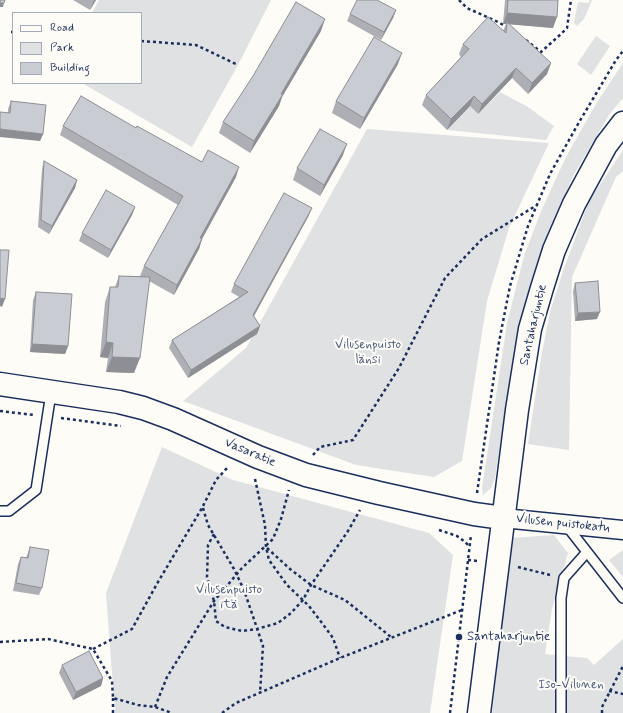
<!DOCTYPE html>
<meta charset="utf-8">
<style>
body{margin:0}
#map{position:relative;width:623px;height:713px;overflow:hidden;background:#fdfcf7;font-family:Mynerve,sans-serif}
canvas{display:block}
.legend{position:absolute;left:12px;top:12px;width:130px;height:72px;box-sizing:border-box;background:#fdfcf7;border:1px solid #a3aaba;margin:0;padding:5px 7px;list-style:none;font-size:12px;color:#1b2f5e}
.legend li{display:flex;align-items:center;gap:8px;height:20px}
.legend b{width:20px;border:1px solid #a3aaba}
</style>
<div id="map">
<canvas width="623" height="713"></canvas>
<ul class="legend">
<li><b style="height:5px;background:#fdfcf7"></b>Road</li>
<li><b style="height:11px;background:#e0e1e3"></b>Park</li>
<li><b style="height:11px;background:#c9ccd3"></b>Building</li>
</ul>
</div>
<script>
const ctx = document.querySelector('canvas').getContext('2d');
ctx.lineJoin = 'round';
function fill(path, color) { ctx.fillStyle = color; ctx.fill(path, 'evenodd'); }
const shape = rows => new Path2D(rows.map(r => 'M' + r).join(''));
function trace(path, color, width, dash) { ctx.strokeStyle = color; ctx.lineWidth = width; ctx.lineCap = dash ? 'butt' : 'round'; ctx.setLineDash(dash || []); ctx.stroke(path); }
function drawText(font, color, halo, rows, align = 'center') {
  ctx.font = font + ' Mynerve,sans-serif'; ctx.lineWidth = 4; ctx.setLineDash([]); ctx.textBaseline = 'middle'; ctx.strokeStyle = halo; ctx.fillStyle = color; for (const [text, x, y, turn = 0] of rows) {
    ctx.save(); ctx.translate(x, y); ctx.rotate((+turn || 0) * Math.PI / 180); ctx.textAlign = isNaN(turn) ? turn : align; if (halo) ctx.strokeText(text, 0, 0); ctx.fillText(text, 0, 0); ctx.restore();
  }
}
fill(shape([
 [99,0,271,0,238,65,192,147,82,83,141,83,141,13,92,13],
 [589,0,592,0,584,19,577,26,574,23,578,2,589,3],
 [596,36,610,46,591,75,577,64],
 [623,63,623,98,609,115,573,176,540,254,517,332,495,478,491,488,483,495,482,488,507,323,524,256,541,211,566,157,597,102],
 [500,92,528,107,554,126,546,140,447,130,470,106,478,114],
 [367,129,549,143,509,228,487,301,462,461,434,477,356,465,183,401,246,348],
 [623,150,623,171,616,177,572,277,569,450,528,444,542,352,550,312,563,271,589,201],
 [162,447,233,480,429,533,453,555,430,713,115,713,106,593],
 [554,535,568,553,552,609,545,654,587,658,594,665,623,639,623,713,492,713,511,538],
 [623,550,623,577,609,560]
]), '#e0e1e3');
const lane = shape([
 [0,511,9,511,36,490,51,393],
 [566,525,623,598],
 [561,713,561,598,564,578,587,552]
]);
const street = shape([
 [503,518,623,530]
]);
const secondary = shape([
 [0,384,119,402,143,408,173,419,258,457,306,475,379,493,474,514,503,518],
 [479,713,517,410,530,329,542,288,554,250,574,204,606,145,623,123]
]);
trace(lane, '#1b2f5e', 12);
trace(street, '#1b2f5e', 21);
trace(secondary, '#1b2f5e', 25);
trace(shape([
 [459,0,467,8,498,22,507,27],
 [11,32,13,32],
 [526,40,541,52,561,34,567,28,571,0],
 [141,41,196,45,238,65],
 [0,411,34,415],
 [61,418,121,426],
 [313,455,320,447,353,440,399,368,445,278,482,239,537,205],
 [255,479,265,525,266,547,269,560,287,585,309,606,322,623,333,638,340,658],
 [477,493,499,342,510,286,528,226,550,174,578,124,616,60,623,51],
 [203,508,208,525,234,569,244,590,263,646,260,693],
 [439,530,457,536,464,541,469,546],
 [214,534,208,545,207,577,214,601,216,621,225,627,242,631,257,629,278,623,291,613,303,600,311,585,348,531,360,510],
 [267,548,290,569,311,585,345,600,391,637],
 [468,560,478,561],
 [518,567,550,575],
 [0,642,48,639,93,649,112,681,113,698,138,705,155,707,172,713],
 [93,649,132,629,158,582,202,508,216,480,228,467],
 [609,691,623,694],
 [113,698,113,713],
 [155,707,167,677,214,601,242,568,273,539,281,519,289,490],
 [222,713,236,703,340,658,462,610],
 [450,713,471,535],
 [602,713,602,707,623,666]
]), '#1b2f5e', 2.5, [3, 3]);
trace(lane, '#fdfcf7', 9);
trace(street, '#fdfcf7', 18);
trace(secondary, '#fdfcf7', 22);
fill(shape([
 [73,0,96,0,90,10],
 [505,0,558,0,553,28,509,24,551,63,547,74,528,94,512,78,478,114,470,106,447,130,422,105,426,95,461,57,459,54,463,44,503,31,506,24,503,24],
 [396,10,393,18,381,40,347,21,350,14],
 [321,31,282,97,279,106,250,153,219,133,223,122],
 [398,64,360,129,332,113,336,101],
 [11,101,43,134,40,141,8,113,8,109],
 [63,126,136,128,202,162,236,177,202,239,199,249,174,295,149,281,134,373,106,372,108,358,100,357,105,302,110,287,115,287,119,276,140,276,144,266,178,205,60,135],
 [343,155,320,196,293,180,297,168],
 [44,161,77,180,75,188,49,234,38,227,42,169],
 [135,207,132,215,108,258,79,241,82,233],
 [312,208,308,217,254,316,260,326,257,334,188,378,169,348,172,340,239,297,231,292,234,284],
 [575,283,597,319,575,321,573,291],
 [36,292,68,346,65,354,30,352,33,300],
 [30,547,42,588,39,595,13,591,18,564,21,557,26,558],
 [62,665,103,678,101,686,73,700,59,673]
]), '#adafb5');
fill(shape([
 [94,0,96,0,90,10],
 [0,3,4,3,3,7,0,7],
 [396,10,393,18,381,40,384,32],
 [507,13,557,17,553,28,506,24,507,22,506,24,503,24],
 [325,19,321,31,282,97,279,106,250,153,254,141,281,94],
 [402,53,398,64,360,129,364,118],
 [551,63,547,74,528,94,532,83],
 [516,68,512,78,478,114,482,104],
 [474,96,470,106,447,130,451,119],
 [0,129,43,134,40,141,0,137],
 [347,144,343,155,320,196,324,185],
 [239,167,236,177,197,248,200,238],
 [77,180,75,188,49,234,52,226],
 [135,207,132,215,108,258,111,250],
 [312,208,308,217,250,323,253,315],
 [202,239,199,249,174,295,177,285],
 [0,298,5,299,2,307,0,306],
 [600,312,597,319,575,321,578,313],
 [260,326,257,334,188,378,191,370],
 [106,342,113,343,108,358,100,357],
 [32,344,68,346,65,354,30,352],
 [112,357,140,358,134,373,106,372],
 [103,678,101,686,73,700,76,692]
]), '#8d8f94');
const building = shape([
 [0,0,5,0,4,3,0,3,0,0],
 [357,0,377,0,396,10,384,32,350,14,357,0],
 [508,0,558,0,557,17,507,13,508,0],
 [296,2,325,19,281,94,283,94,254,141,223,122,253,76,296,2],
 [488,17,506,33,507,22,551,63,532,83,516,68,482,104,474,96,451,119,426,95,469,49,463,44,488,17],
 [374,37,402,53,364,118,336,101,374,37],
 [81,96,136,128,137,126,202,162,208,150,239,167,200,238,202,239,177,285,144,266,183,196,63,126,81,96],
 [11,101,46,105,43,134,0,129,0,112,10,113,11,101],
 [320,129,347,144,324,185,297,168,320,129],
 [44,161,77,180,52,226,41,220,44,161],
 [106,190,135,207,111,250,82,233,106,190],
 [284,193,312,208,253,315,260,326,191,370,172,340,248,292,234,284,284,193],
 [0,250,9,250,5,299,0,298,0,250],
 [119,276,150,277,140,358,112,357,113,343,106,342,110,287,118,287,119,276],
 [598,281,600,312,578,313,575,283,598,281],
 [36,292,72,294,68,346,32,344,36,292],
 [30,547,49,550,42,588,16,583,21,557,28,558,30,547],
 [89,651,103,678,76,692,62,665,89,651]
]);
fill(building, '#c9ccd3');
trace(building, '#8d8f94', 1);
for (const [x, y, r, color] of [
 [459,637,4,"#1b2f5e"]
]) { const dot = new Path2D(); dot.arc(x, y, r, 0, 2 * Math.PI); ctx.fillStyle = color; ctx.fill(dot); trace(dot, '#fdfcf7', 1.5); }
drawText('13px', '#1b2f5e', '#fdfcf7', [
 ["Santaharjuntie",534,325,-77],
 ["Vasaratie",250,453,23],
 ["Vilusen puistokatu",563,524,6]
]);
drawText('13px', '#4c5c7f', '#fdfcf7', [
 ["Vilusenpuisto",368,345],
 ["länsi",368,360],
 ["Vilusenpuisto",229,590],
 ["itä",229,605],
 ["Iso-Vilunen",571,685]
]);
drawText('13px', '#1b2f5e', '#fdfcf7', [
 ["Santaharjuntie",467,637]
], 'left');
</script>
